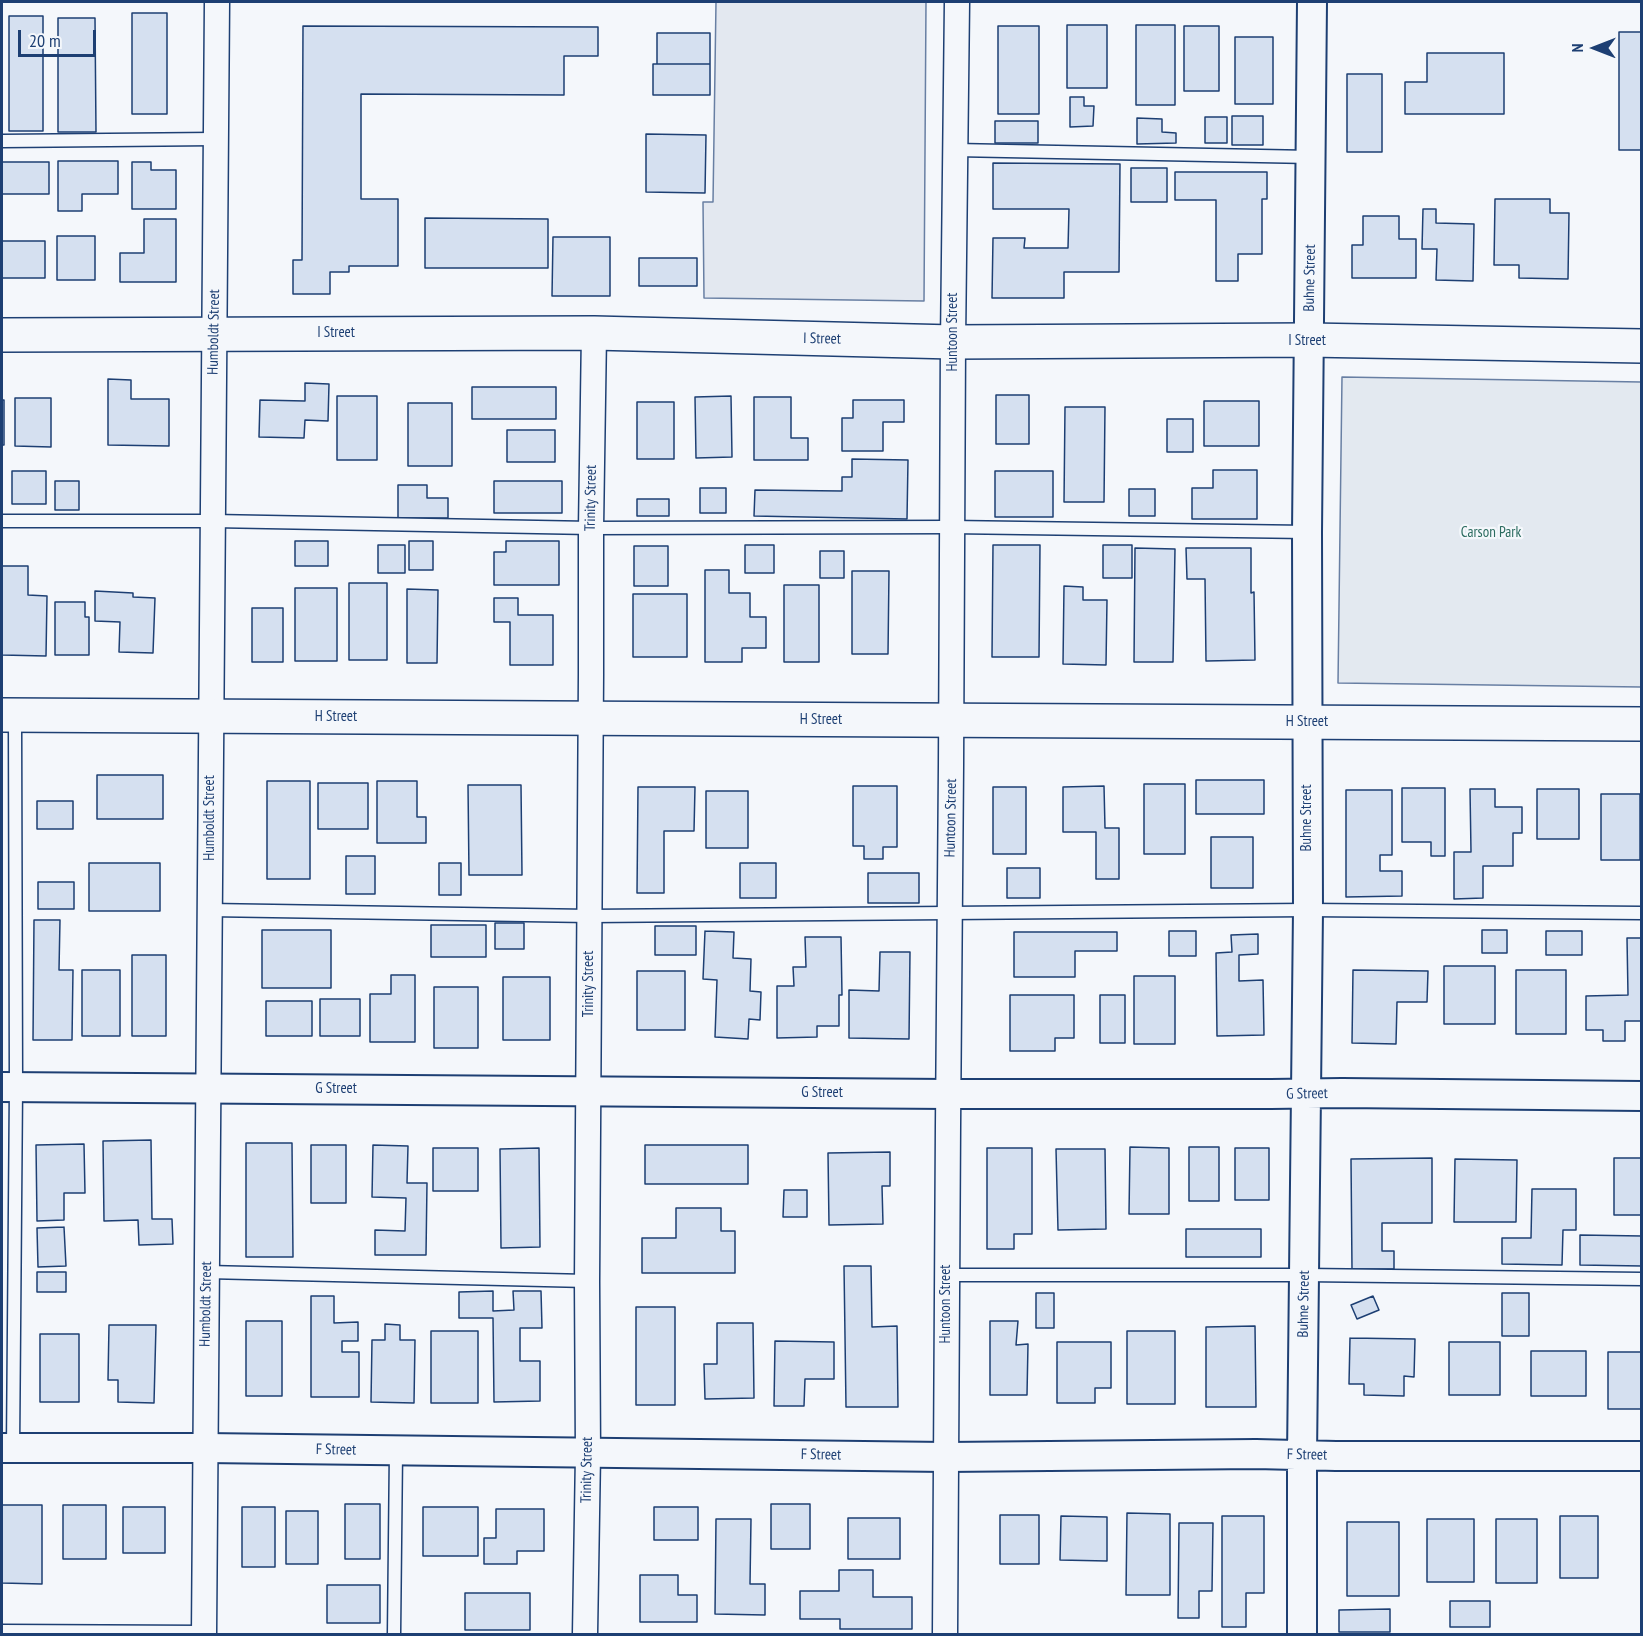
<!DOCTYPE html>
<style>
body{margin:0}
#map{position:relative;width:1643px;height:1636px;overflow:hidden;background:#f4f7fb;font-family:"PT Sans Narrow",sans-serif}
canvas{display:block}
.frame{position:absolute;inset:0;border:3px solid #1d3f73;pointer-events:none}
.north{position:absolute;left:1565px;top:18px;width:60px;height:60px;-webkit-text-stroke:4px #f4f7fb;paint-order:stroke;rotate:270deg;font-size:16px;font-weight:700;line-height:24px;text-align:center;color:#1d3f73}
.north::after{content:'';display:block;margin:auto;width:21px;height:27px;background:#1d3f73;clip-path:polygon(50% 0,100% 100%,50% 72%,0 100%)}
.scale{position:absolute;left:18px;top:30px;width:78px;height:27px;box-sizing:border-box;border:3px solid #1d3f73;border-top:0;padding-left:8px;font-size:18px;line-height:21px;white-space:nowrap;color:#1d3f73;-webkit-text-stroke:4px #f4f7fb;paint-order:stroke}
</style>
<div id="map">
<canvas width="1643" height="1636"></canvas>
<div class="frame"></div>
<div class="north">N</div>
<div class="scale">20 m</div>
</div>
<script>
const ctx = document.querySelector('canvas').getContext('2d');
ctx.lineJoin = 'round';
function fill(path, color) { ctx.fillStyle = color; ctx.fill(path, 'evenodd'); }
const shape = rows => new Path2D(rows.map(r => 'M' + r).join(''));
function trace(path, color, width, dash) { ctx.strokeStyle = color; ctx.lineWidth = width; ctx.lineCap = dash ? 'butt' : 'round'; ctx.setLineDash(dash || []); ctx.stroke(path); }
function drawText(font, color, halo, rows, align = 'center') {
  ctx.font = font + ' "PT Sans Narrow",sans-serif'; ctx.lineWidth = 4.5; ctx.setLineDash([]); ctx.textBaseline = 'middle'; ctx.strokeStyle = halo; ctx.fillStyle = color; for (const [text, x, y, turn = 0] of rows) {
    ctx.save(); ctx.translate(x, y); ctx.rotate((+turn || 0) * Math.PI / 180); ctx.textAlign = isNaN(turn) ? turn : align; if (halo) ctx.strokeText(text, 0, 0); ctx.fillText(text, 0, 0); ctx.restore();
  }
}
const green = shape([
 [1342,377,1641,382,1641,687,1338,683,1342,377]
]);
fill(green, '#e3e9f0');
trace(green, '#687fa3', 1.5);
const parking = shape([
 [716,2,926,2,924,301,704,298,703,202,713,202,716,2]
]);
fill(parking, '#e3e8f0');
trace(parking, '#687fa3', 1.5);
const building = shape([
 [132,13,167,13,167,114,132,114,132,13],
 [9,16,43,16,43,131,9,131,9,16],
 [58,18,95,18,96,132,58,132,58,18],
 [1067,25,1107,25,1107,88,1067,88,1067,25],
 [1136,25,1175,25,1175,105,1136,105,1136,25],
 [303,26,598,27,598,56,564,56,564,95,361,94,361,199,398,199,398,266,349,266,349,272,330,272,330,294,293,294,293,260,302,260,303,26],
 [998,26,1039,26,1039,114,998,114,998,26],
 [1184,26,1219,26,1219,91,1184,91,1184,26],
 [1619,32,1642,32,1642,150,1619,150,1619,32],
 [657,33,710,33,710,64,657,64,657,33],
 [1235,37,1273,37,1273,104,1235,104,1235,37],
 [1427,53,1504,53,1504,114,1405,114,1405,82,1427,82,1427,53],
 [653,64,710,64,710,95,653,95,653,64],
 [1347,74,1382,74,1382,152,1347,152,1347,74],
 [1070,97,1084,97,1084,106,1094,106,1093,126,1070,127,1070,97],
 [1232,116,1263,116,1263,145,1232,145,1232,116],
 [1205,117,1227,117,1227,143,1205,143,1205,117],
 [1137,118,1162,119,1162,132,1176,133,1176,143,1137,144,1137,118],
 [995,121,1038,121,1038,143,995,143,995,121],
 [646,134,706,135,705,193,646,192,646,134],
 [58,161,118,161,118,194,82,194,82,211,58,211,58,161],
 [2,162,49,162,49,194,2,194,2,162],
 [132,162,151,162,151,170,176,170,176,209,132,209,132,162],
 [993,163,1120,164,1119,272,1064,272,1064,298,992,298,993,238,1025,238,1024,248,1068,248,1069,209,993,209,993,163],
 [1131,168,1167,168,1167,202,1131,202,1131,168],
 [1175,172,1267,172,1267,199,1262,199,1262,254,1238,254,1238,281,1216,281,1216,200,1175,200,1175,172],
 [1495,199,1550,199,1550,213,1569,213,1568,279,1519,278,1519,265,1494,265,1495,199],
 [1423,209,1436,209,1436,223,1474,224,1473,281,1436,280,1437,249,1422,249,1423,209],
 [1363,216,1399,216,1399,239,1416,239,1416,278,1352,278,1352,245,1363,245,1363,216],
 [425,218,548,219,548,268,425,268,425,218],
 [144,219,176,219,176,282,120,282,120,253,144,253,144,219],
 [57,236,95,236,95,280,57,280,57,236],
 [553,237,610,237,610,296,552,296,553,237],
 [2,241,45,241,45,278,2,278,2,241],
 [639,258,697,258,697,286,639,286,639,258],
 [108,379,131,380,131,399,169,399,169,446,108,445,108,379],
 [305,383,329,384,328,421,305,420,304,438,259,437,260,400,305,401,305,383],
 [472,387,556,387,556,419,472,419,472,387],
 [996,395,1029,395,1029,444,996,444,996,395],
 [337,396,377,396,377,460,337,460,337,396],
 [731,396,732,457,696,458,695,397,731,396],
 [754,397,791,397,791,438,808,438,808,460,754,460,754,397],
 [15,398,51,398,51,447,15,446,15,398],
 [2,400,4,400,4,445,2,445,2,400],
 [853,400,904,400,904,422,883,422,883,451,842,451,842,418,853,418,853,400],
 [1204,401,1259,401,1259,446,1204,446,1204,401],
 [637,402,674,402,674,459,637,459,637,402],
 [408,403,452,403,452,466,408,466,408,403],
 [1065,407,1105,407,1104,502,1064,502,1065,407],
 [1167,419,1193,419,1193,452,1167,452,1167,419],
 [507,430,555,430,555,462,507,462,507,430],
 [852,459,908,460,907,519,754,516,755,490,842,491,842,477,852,477,852,459],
 [1213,470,1257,470,1257,519,1192,519,1192,488,1213,488,1213,470],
 [12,471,46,471,46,504,12,504,12,471],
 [995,471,1053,471,1053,517,995,517,995,471],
 [55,481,79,481,79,510,55,510,55,481],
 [494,481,562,481,562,513,494,513,494,481],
 [398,485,427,485,427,498,448,498,448,518,398,518,398,485],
 [700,488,726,488,726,513,700,513,700,488],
 [1129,489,1155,489,1155,516,1129,516,1129,489],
 [637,499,669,499,669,516,637,516,637,499],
 [295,541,328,541,328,566,295,566,295,541],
 [409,541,433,541,433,570,409,570,409,541],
 [506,541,559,541,559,585,494,585,494,552,506,552,506,541],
 [378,545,405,545,405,573,378,573,378,545],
 [745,545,774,545,774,573,745,573,745,545],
 [993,545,1040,545,1039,657,992,657,993,545],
 [1103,545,1132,545,1132,578,1103,578,1103,545],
 [634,546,668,546,668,586,634,586,634,546],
 [1135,548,1175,549,1173,662,1134,662,1135,548],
 [1186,548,1251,548,1251,593,1254,592,1255,660,1206,661,1205,579,1187,579,1186,548],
 [820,551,844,551,844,578,820,578,820,551],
 [2,566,28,566,28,595,47,596,46,656,2,655,2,566],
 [705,570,729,570,729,593,750,593,750,617,766,617,766,648,742,648,742,662,705,662,705,570],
 [852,571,889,571,888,654,852,654,852,571],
 [349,583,387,583,387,660,349,660,349,583],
 [784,585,819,585,819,662,784,662,784,585],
 [1064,586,1083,587,1083,600,1107,600,1106,665,1063,664,1064,586],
 [295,588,337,588,337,661,295,661,295,588],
 [407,589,438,590,437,663,407,663,407,589],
 [95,591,133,593,133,597,155,598,153,653,119,652,120,622,95,621,95,591],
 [633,594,687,594,687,657,633,657,633,594],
 [494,598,518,598,518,615,553,615,553,665,510,665,510,622,494,622,494,598],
 [55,602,85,602,85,617,89,617,89,655,55,655,55,602],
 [252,608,283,608,283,662,252,662,252,608],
 [97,775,163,775,163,819,97,819,97,775],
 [1196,780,1264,780,1264,814,1196,814,1196,780],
 [267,781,310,781,310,879,267,879,267,781],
 [377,781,417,781,417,817,426,817,426,843,377,843,377,781],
 [318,783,368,783,368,829,318,829,318,783],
 [1144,784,1185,784,1185,854,1144,854,1144,784],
 [468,785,521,785,522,875,469,875,468,785],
 [853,786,897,786,897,847,883,847,883,859,864,859,864,846,853,846,853,786],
 [1104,786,1105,828,1119,828,1119,879,1096,879,1096,832,1063,832,1063,787,1104,786],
 [638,787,695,787,694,831,664,831,664,893,637,893,638,787],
 [993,787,1026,787,1026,854,993,854,993,787],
 [1402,788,1445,788,1445,856,1431,856,1431,842,1402,842,1402,788],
 [1470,789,1495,789,1495,807,1522,807,1522,833,1513,833,1513,866,1483,866,1483,898,1454,899,1454,852,1471,852,1470,789],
 [1537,789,1579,789,1579,839,1537,839,1537,789],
 [1346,790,1392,790,1392,855,1380,855,1380,871,1402,871,1402,896,1346,897,1346,790],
 [706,791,748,791,748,848,706,848,706,791],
 [1601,794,1640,794,1640,860,1601,860,1601,794],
 [37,801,73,801,73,829,37,829,37,801],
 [1211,837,1253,837,1253,888,1211,888,1211,837],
 [346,856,375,856,375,894,346,894,346,856],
 [89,863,160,863,160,911,89,911,89,863],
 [439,863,461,863,461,895,439,895,439,863],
 [740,863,776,863,776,898,740,898,740,863],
 [1007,868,1040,868,1040,898,1007,898,1007,868],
 [868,873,919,873,919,903,868,903,868,873],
 [38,882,74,882,74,909,38,909,38,882],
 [34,920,60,920,59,970,73,970,72,1040,33,1040,34,920],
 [495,923,524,923,524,949,495,949,495,923],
 [431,925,486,925,486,957,431,957,431,925],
 [655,926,696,926,696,955,655,955,655,926],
 [262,930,331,930,331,988,262,988,262,930],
 [1482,930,1507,930,1507,953,1482,953,1482,930],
 [705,931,734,932,733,958,751,959,750,991,761,992,760,1020,749,1019,748,1039,715,1037,717,980,703,979,705,931],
 [1169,931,1196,931,1196,956,1169,956,1169,931],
 [1546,931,1582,931,1582,955,1546,955,1546,931],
 [1014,932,1117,932,1117,951,1075,951,1075,977,1014,977,1014,932],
 [1258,934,1258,954,1239,955,1239,981,1263,980,1264,1035,1217,1036,1216,953,1232,952,1231,935,1258,934],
 [805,937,841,937,842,995,839,995,839,1026,817,1026,817,1037,777,1038,777,986,794,986,793,967,806,967,805,937],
 [1627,938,1642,938,1642,1021,1625,1021,1625,1041,1603,1041,1603,1030,1586,1030,1586,996,1628,995,1627,938],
 [880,952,910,952,909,1039,849,1038,849,990,879,991,880,952],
 [132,955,166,955,166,1036,132,1036,132,955],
 [1444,966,1495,966,1495,1024,1444,1024,1444,966],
 [82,970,120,970,120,1036,82,1036,82,970],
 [1353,970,1428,971,1427,1002,1397,1002,1396,1044,1352,1043,1353,970],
 [1516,970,1566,970,1566,1034,1516,1034,1516,970],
 [637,971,685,971,685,1030,637,1030,637,971],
 [391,975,415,975,415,1042,370,1042,370,994,391,994,391,975],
 [1134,976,1175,976,1175,1044,1134,1044,1134,976],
 [503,977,550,977,550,1040,503,1040,503,977],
 [434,987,478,987,478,1048,434,1048,434,987],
 [1010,995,1074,995,1074,1038,1055,1038,1055,1051,1010,1051,1010,995],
 [1100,995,1125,995,1125,1043,1100,1043,1100,995],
 [320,999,360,999,360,1036,320,1036,320,999],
 [266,1001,312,1001,312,1036,266,1036,266,1001],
 [151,1140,152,1219,172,1219,173,1244,139,1245,138,1220,104,1221,103,1141,151,1140],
 [246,1143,292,1143,293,1257,246,1257,246,1143],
 [84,1144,85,1193,64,1193,64,1220,37,1221,36,1145,84,1144],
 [311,1145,346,1145,346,1203,311,1203,311,1145],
 [373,1145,408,1146,407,1183,427,1183,426,1255,375,1255,375,1230,405,1231,406,1198,372,1197,373,1145],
 [645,1145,748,1145,748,1184,645,1184,645,1145],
 [1130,1147,1169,1148,1169,1214,1129,1214,1130,1147],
 [1189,1147,1219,1147,1219,1201,1189,1201,1189,1147],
 [433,1148,478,1148,478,1191,433,1191,433,1148],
 [539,1148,540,1247,501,1248,500,1149,539,1148],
 [987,1148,1032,1148,1032,1234,1014,1234,1014,1249,987,1249,987,1148],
 [1235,1148,1269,1148,1269,1200,1235,1200,1235,1148],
 [1056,1149,1105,1149,1106,1229,1058,1230,1056,1149],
 [890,1152,890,1186,882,1186,883,1224,829,1225,828,1153,890,1152],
 [1432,1158,1432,1223,1382,1223,1382,1251,1394,1251,1394,1269,1352,1269,1351,1159,1432,1158],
 [1614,1158,1642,1158,1642,1215,1614,1215,1614,1158],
 [1455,1159,1517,1160,1516,1222,1454,1222,1455,1159],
 [1532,1189,1576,1189,1576,1230,1563,1230,1562,1265,1502,1264,1502,1238,1531,1238,1532,1189],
 [784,1190,807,1190,807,1217,783,1217,784,1190],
 [676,1208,721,1208,721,1231,735,1231,735,1273,642,1273,642,1238,676,1238,676,1208],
 [64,1227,66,1266,38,1267,37,1228,64,1227],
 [1186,1229,1261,1229,1261,1257,1186,1257,1186,1229],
 [1580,1235,1642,1236,1642,1266,1580,1265,1580,1235],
 [844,1266,871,1266,872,1327,897,1326,898,1407,846,1407,844,1266],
 [37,1272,66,1272,66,1292,37,1292,37,1272],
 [493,1291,493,1311,514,1310,513,1291,541,1291,542,1328,520,1328,520,1361,540,1361,540,1401,494,1402,493,1318,459,1318,459,1292,493,1291],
 [1036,1293,1054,1293,1054,1328,1036,1328,1036,1293],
 [1502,1293,1529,1293,1529,1336,1502,1336,1502,1293],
 [311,1296,334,1296,334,1323,358,1322,358,1341,342,1341,342,1352,359,1352,359,1397,311,1397,311,1296],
 [1373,1296,1379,1310,1357,1319,1351,1305,1373,1296],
 [636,1307,675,1307,675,1405,636,1405,636,1307],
 [246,1321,282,1321,282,1396,246,1396,246,1321],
 [990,1321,1018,1321,1016,1345,1028,1344,1027,1395,990,1395,990,1321],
 [717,1323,753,1323,754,1398,705,1399,704,1364,717,1364,717,1323],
 [385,1324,400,1325,400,1340,415,1340,414,1403,371,1402,372,1340,385,1340,385,1324],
 [109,1325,156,1325,154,1403,118,1402,118,1380,108,1380,109,1325],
 [1255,1326,1256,1407,1206,1407,1206,1327,1255,1326],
 [431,1331,478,1331,478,1403,431,1403,431,1331],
 [1127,1331,1175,1331,1175,1404,1127,1404,1127,1331],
 [40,1334,79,1334,79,1402,40,1402,40,1334],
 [1350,1338,1415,1339,1414,1377,1404,1376,1404,1396,1364,1395,1364,1384,1349,1384,1350,1338],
 [775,1341,834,1342,834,1379,805,1379,804,1406,774,1406,775,1341],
 [1057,1342,1111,1342,1111,1388,1095,1388,1095,1403,1057,1403,1057,1342],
 [1449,1342,1500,1342,1500,1395,1449,1395,1449,1342],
 [1531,1351,1586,1351,1586,1396,1531,1396,1531,1351],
 [1608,1352,1642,1352,1642,1409,1608,1409,1608,1352],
 [345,1504,380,1504,380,1559,345,1559,345,1504],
 [771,1504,810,1504,810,1549,771,1549,771,1504],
 [2,1505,42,1505,42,1584,2,1583,2,1505],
 [63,1505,106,1505,106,1559,63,1559,63,1505],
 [123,1507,165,1507,165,1553,123,1553,123,1507],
 [242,1507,275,1507,275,1567,242,1567,242,1507],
 [423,1507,478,1507,478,1556,423,1556,423,1507],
 [654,1507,698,1507,698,1540,654,1540,654,1507],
 [496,1509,544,1509,544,1551,517,1551,517,1564,484,1564,484,1538,496,1538,496,1509],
 [286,1511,318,1511,318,1564,286,1564,286,1511],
 [1127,1513,1170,1514,1170,1595,1126,1595,1127,1513],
 [1000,1515,1039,1515,1039,1564,1000,1564,1000,1515],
 [1061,1516,1107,1517,1107,1561,1060,1560,1061,1516],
 [1222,1516,1264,1516,1264,1593,1246,1593,1246,1627,1222,1627,1222,1516],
 [1560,1516,1598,1516,1598,1578,1560,1578,1560,1516],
 [848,1518,900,1518,900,1559,848,1559,848,1518],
 [716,1519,751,1519,750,1584,765,1584,765,1615,715,1614,716,1519],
 [1427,1519,1474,1519,1474,1582,1427,1582,1427,1519],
 [1496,1519,1537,1519,1537,1583,1496,1583,1496,1519],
 [1347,1522,1399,1522,1399,1596,1347,1596,1347,1522],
 [1179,1523,1213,1523,1212,1591,1199,1591,1199,1618,1178,1618,1179,1523],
 [839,1570,873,1570,873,1597,912,1597,912,1629,840,1629,840,1619,800,1619,800,1591,839,1591,839,1570],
 [640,1575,678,1575,678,1595,697,1595,697,1622,640,1622,640,1575],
 [327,1585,380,1585,380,1623,327,1623,327,1585],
 [465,1593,530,1593,530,1630,465,1630,465,1593],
 [1450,1601,1490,1601,1490,1627,1450,1627,1450,1601],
 [1390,1609,1390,1632,1339,1632,1339,1610,1390,1609]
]);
fill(building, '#d5e0f0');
trace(building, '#1d3f73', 1.5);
const service = shape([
 [2,141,215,139],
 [955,150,1311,157],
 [2,521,213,521,591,528,951,527,1307,532],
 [209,910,589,916,1308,910,1642,913],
 [207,1272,587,1281],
 [947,1275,1305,1275,1642,1279],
 [13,1448,16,1087,15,718],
 [2,1631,204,1632],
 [394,1634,396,1451]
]);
const minor = shape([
 [204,1634,217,2],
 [585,1634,588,1454,587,1281,591,674,591,528,594,333],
 [945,1634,948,1125,951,766,953,342,957,2]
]);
const tertiary = shape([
 [2,1087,948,1094,1271,1094,1342,1093,1642,1096],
 [2,1448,205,1448,946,1457,1256,1454,1336,1456,1642,1456],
 [1302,1634,1302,1456,1308,910,1307,532,1312,2]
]);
const secondary = shape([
 [2,335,594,333,953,342,1309,340,1642,346],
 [2,715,1642,724]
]);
trace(service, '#1d3f73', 15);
trace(minor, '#1d3f73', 27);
trace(tertiary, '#1d3f73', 32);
trace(secondary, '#1d3f73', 36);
trace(service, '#f4f7fb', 12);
trace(minor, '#f4f7fb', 24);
trace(tertiary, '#f4f7fb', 28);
trace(secondary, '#f4f7fb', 33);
drawText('15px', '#1d3f73', '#f4f7fb', [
 ["Buhne Street",1310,278,-89],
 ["Humboldt Street",214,332,-89],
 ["Huntoon Street",953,332,-90],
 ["I Street",336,333],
 ["I Street",822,339,1],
 ["I Street",1307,341],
 ["Trinity Street",591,498,-89],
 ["H Street",336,717],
 ["H Street",821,720],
 ["H Street",1307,722],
 ["Humboldt Street",210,818,-90],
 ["Huntoon Street",951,818,-89],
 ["Buhne Street",1307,818,-90],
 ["Trinity Street",589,984,-90],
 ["G Street",336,1089],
 ["G Street",822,1093],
 ["G Street",1307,1094,-1],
 ["Humboldt Street",206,1304,-89],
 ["Huntoon Street",946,1304,-90],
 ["Buhne Street",1304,1304,-89],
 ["F Street",336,1450,1],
 ["F Street",821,1455,1],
 ["F Street",1307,1455,1],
 ["Trinity Street",587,1470,-89]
]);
drawText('15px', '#2c6c60', '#f4f7fb', [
 ["Carson Park",1491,533]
]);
</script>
